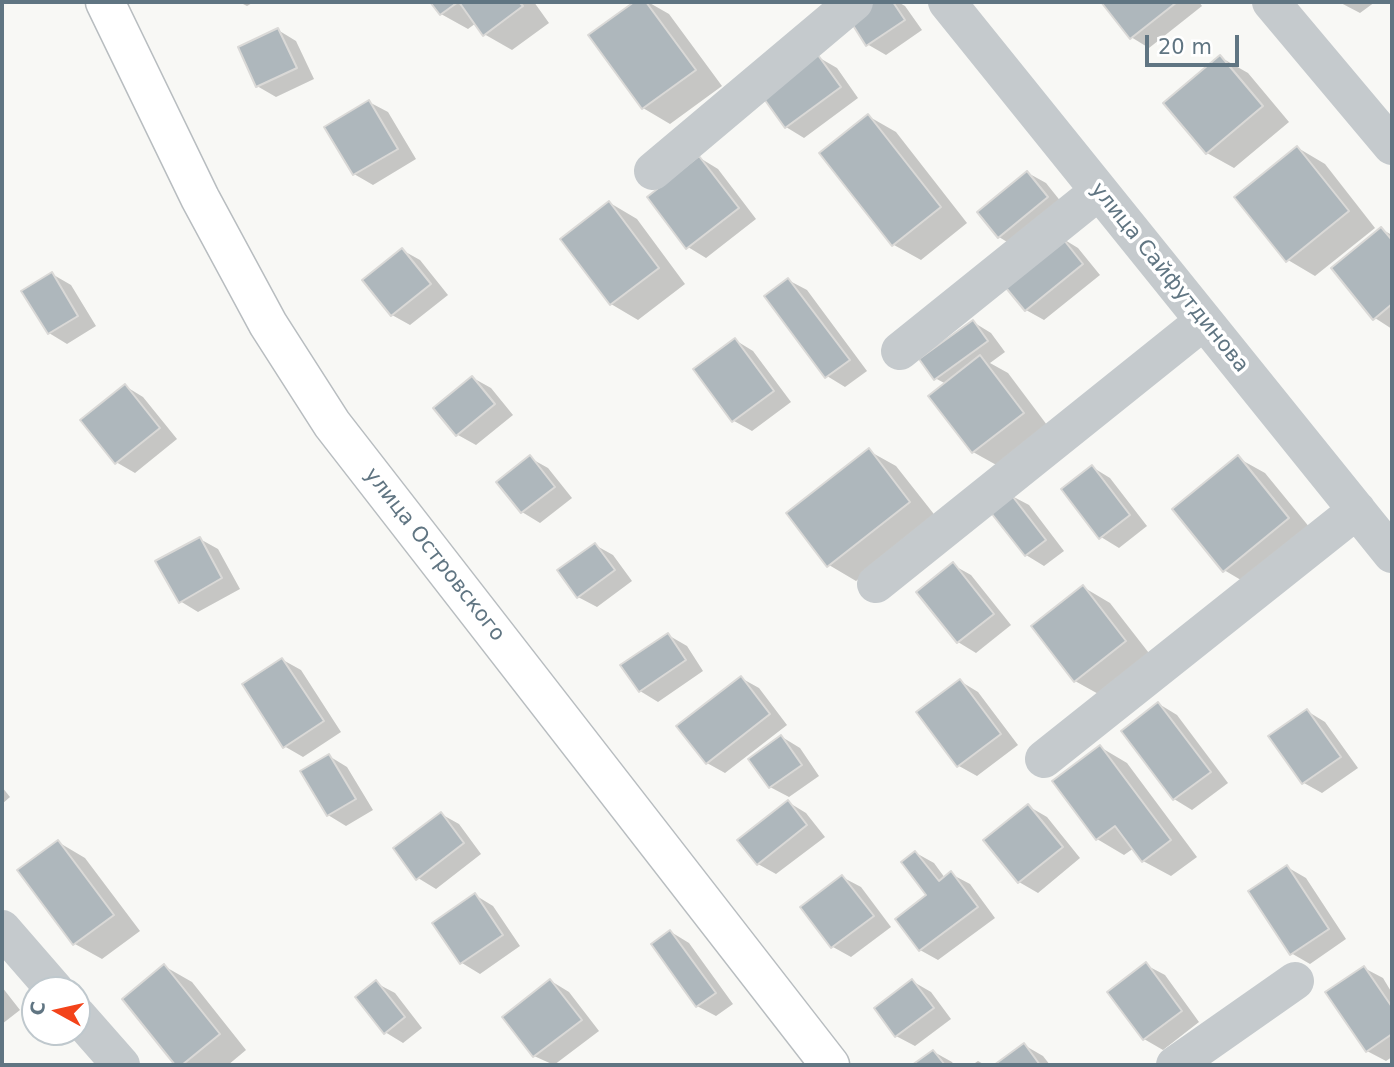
<!DOCTYPE html>
<meta charset="utf-8">
<style>
body{margin:0}
#map{position:relative;width:1394px;height:1067px;overflow:hidden;background:#f8f8f5;font-family:"DejaVu Sans",sans-serif}
canvas{display:block}
.frame{position:absolute;inset:0;border:4px solid #607582;pointer-events:none}
.north{position:absolute;left:21px;top:976px;width:70px;height:70px;box-sizing:border-box;background:#fff;border:2px solid #bfc8cd;border-radius:50%;rotate:278deg;font-size:19px;font-weight:700;line-height:28px;text-align:center;color:#607582}
.north::after{content:'';display:block;margin:auto;width:24px;height:32px;background:#f3431a;clip-path:polygon(50% 0,100% 100%,50% 72%,0 100%)}
.scale{position:absolute;left:1145px;top:35px;width:94px;height:32px;box-sizing:border-box;border:4px solid #607582;border-top:0;padding-left:9px;font-size:21px;line-height:24px;white-space:nowrap;color:#607582;-webkit-text-stroke:5px #fff;paint-order:stroke}
</style>
<div id="map">
<canvas width="1394" height="1067"></canvas>
<div class="frame"></div>
<div class="north">С</div>
<div class="scale">20 m</div>
</div>
<script>
const ctx = document.querySelector('canvas').getContext('2d');
ctx.lineJoin = 'round';
function fill(path, color) { ctx.fillStyle = color; ctx.fill(path, 'evenodd'); }
const shape = rows => new Path2D(rows.map(r => 'M' + r).join(''));
function trace(path, color, width, dash) { ctx.strokeStyle = color; ctx.lineWidth = width; ctx.lineCap = dash ? 'butt' : 'round'; ctx.setLineDash(dash || []); ctx.stroke(path); }
function drawText(font, color, halo, rows, align = 'center') {
  ctx.font = font + ' "DejaVu Sans",sans-serif'; ctx.lineWidth = 7; ctx.setLineDash([]); ctx.textBaseline = 'middle'; ctx.strokeStyle = halo; ctx.fillStyle = color; for (const [text, x, y, turn = 0] of rows) {
    ctx.save(); ctx.translate(x, y); ctx.rotate((+turn || 0) * Math.PI / 180); ctx.textAlign = isNaN(turn) ? turn : align; if (halo) ctx.strokeText(text, 0, 0); ctx.fillText(text, 0, 0); ctx.restore();
  }
}
fill(shape([
 [239,2,254,2,247,6],
 [432,2,534,2,549,23,512,50,484,34,476,23,468,29,441,14],
 [637,2,648,2,669,14,722,86,670,124,643,108,590,36],
 [877,2,898,2,905,6,922,30,886,55,867,44,851,20],
 [1104,2,1199,2,1202,6,1149,48,1131,37],
 [1339,2,1375,2,1360,13],
 [278,30,296,41,314,79,276,97,257,86],
 [818,57,837,68,858,98,804,138,786,127],
 [1220,57,1248,73,1289,122,1234,168,1207,153],
 [369,102,388,112,416,159,373,185,354,174],
 [868,116,896,132,967,223,921,260,894,245],
 [1298,148,1325,164,1375,228,1315,276,1288,260],
 [700,158,718,169,756,219,706,258,688,247],
 [1028,173,1046,183,1066,208,1017,248,999,237],
 [610,203,637,219,685,284,638,320,611,304],
 [1381,229,1392,235,1392,329,1375,318],
 [1060,237,1078,248,1100,275,1044,320,1026,310],
 [402,250,420,260,448,295,410,325,392,315],
 [52,274,71,285,96,326,67,344,49,333],
 [788,280,807,290,867,371,845,387,827,376],
 [973,322,991,333,1005,352,990,363,1008,373,1050,429,1000,467,973,452,946,384,935,378],
 [735,340,753,351,791,402,752,431,734,421],
 [473,378,491,388,513,415,476,445,458,435,435,408],
 [125,386,143,397,177,439,135,473,116,462],
 [869,451,896,466,937,518,856,581,829,565],
 [530,458,548,468,572,498,540,523,522,512],
 [1238,458,1265,473,1315,534,1251,586,1224,570],
 [1092,467,1110,478,1147,526,1119,548,1101,537],
 [1010,495,1029,505,1064,551,1044,566,1026,555],
 [200,539,218,549,240,589,198,612,180,601],
 [595,545,613,555,632,581,597,607,578,597],
 [953,565,971,575,1011,625,976,653,958,642],
 [1083,587,1110,603,1152,657,1102,696,1075,681],
 [668,635,687,646,703,671,658,702,640,691],
 [283,660,301,670,341,732,303,757,284,746],
 [741,678,759,688,787,725,725,773,707,763],
 [960,681,978,692,1018,745,977,776,959,766],
 [1159,704,1177,715,1228,783,1192,810,1174,799],
 [1307,711,1325,722,1358,768,1322,793,1304,783],
 [782,737,800,748,819,776,789,797,770,787],
 [1100,747,1127,763,1197,857,1171,876,1143,861,1134,848,1124,855,1097,839],
 [329,756,347,767,373,810,346,826,328,815],
 [2,787,10,797,2,804],
 [788,802,806,813,825,837,776,874,758,864],
 [1028,806,1047,817,1080,858,1038,893,1019,882,986,841],
 [441,814,459,824,481,854,436,889,418,878],
 [58,842,85,858,140,931,102,959,75,944],
 [916,853,934,863,945,878,951,874,970,884,995,918,938,960,920,950,929,895],
 [1287,867,1306,878,1346,939,1310,964,1291,953],
 [842,877,861,887,891,927,851,957,833,947],
 [475,895,493,906,520,946,480,974,462,963,434,923],
 [671,932,689,943,733,1004,716,1016,697,1006],
 [1146,965,1165,975,1199,1022,1163,1050,1144,1039,1110,992],
 [164,966,192,982,246,1050,228,1065,178,1065,124,999],
 [1364,968,1383,978,1392,993,1392,1057,1386,1061,1367,1051],
 [551,981,569,992,599,1031,554,1065,534,1056],
 [912,981,931,992,951,1019,915,1046,896,1036],
 [376,983,395,993,422,1028,403,1043,385,1032],
 [2,987,20,1010,2,1024],
 [1024,1045,1043,1056,1050,1065,997,1065],
 [934,1052,952,1062,954,1065,915,1065],
 [978,1061,985,1065,972,1065]
]), '#0003');
const building = shape([
 [430,2,458,2,440,15,430,2],
 [459,2,519,2,523,6,483,36,459,2],
 [634,2,646,2,696,70,642,109,588,35,634,2],
 [874,2,893,2,905,20,866,46,849,19,874,2],
 [1101,2,1177,2,1130,39,1101,2],
 [278,28,297,68,256,87,238,47,278,28],
 [818,55,841,87,785,128,762,96,818,55],
 [1220,55,1263,106,1206,154,1163,103,1220,55],
 [369,100,398,149,353,175,324,127,369,100],
 [868,114,941,207,892,246,819,153,868,114],
 [1297,146,1349,211,1286,262,1234,197,1297,146],
 [699,156,739,208,686,249,647,197,699,156],
 [1027,171,1048,197,998,238,977,212,1027,171],
 [609,201,659,268,610,305,560,239,609,201],
 [1381,227,1392,240,1392,304,1373,320,1331,268,1381,227],
 [1060,235,1083,264,1025,311,1002,283,1060,235],
 [402,248,431,284,391,316,362,280,402,248],
 [52,272,78,316,48,334,21,291,52,272],
 [788,278,850,360,825,378,764,296,788,278],
 [973,320,988,341,934,380,919,359,973,320],
 [735,338,774,391,732,422,693,369,735,338],
 [980,355,1024,413,972,453,928,396,980,355],
 [472,376,495,404,456,436,433,408,472,376],
 [125,384,160,428,115,464,80,420,125,384],
 [869,448,910,502,827,567,786,513,869,448],
 [530,455,555,487,521,513,496,482,530,455],
 [1238,455,1289,518,1223,572,1172,509,1238,455],
 [1092,465,1130,515,1099,539,1061,489,1092,465],
 [1010,493,1046,540,1025,556,988,509,1010,493],
 [200,537,222,578,179,603,155,561,200,537],
 [595,543,615,570,577,598,557,570,595,543],
 [953,562,994,614,957,643,916,592,953,562],
 [1083,585,1126,641,1074,682,1031,626,1083,585],
 [668,633,686,660,639,692,620,665,668,633],
 [282,658,324,721,283,748,242,684,282,658],
 [741,676,770,714,706,764,676,726,741,676],
 [960,679,1001,734,957,767,916,712,960,679],
 [1158,702,1211,772,1173,800,1121,731,1158,702],
 [1307,709,1341,757,1302,784,1268,736,1307,709],
 [781,735,802,765,769,788,748,759,781,735],
 [1100,745,1171,840,1142,862,1115,826,1096,840,1052,781,1100,745],
 [329,754,356,799,327,816,300,771,329,754],
 [788,800,807,825,757,865,737,840,788,800],
 [1028,804,1063,847,1018,883,983,840,1028,804],
 [441,812,464,843,416,880,393,848,441,812],
 [58,840,114,915,73,945,17,870,58,840],
 [915,851,939,881,951,871,978,907,919,951,895,919,926,895,901,862,915,851],
 [1287,865,1329,929,1290,955,1248,891,1287,865],
 [842,875,874,916,831,948,800,907,842,875],
 [475,893,503,935,460,964,432,923,475,893],
 [670,930,716,993,696,1007,651,944,670,930],
 [1146,962,1182,1011,1143,1040,1107,992,1146,962],
 [164,964,220,1034,182,1065,175,1065,122,999,164,964],
 [1364,966,1392,1007,1392,1034,1366,1052,1325,992,1364,966],
 [550,979,582,1020,533,1057,502,1017,550,979],
 [912,979,934,1008,895,1037,874,1008,912,979],
 [376,980,405,1017,384,1034,355,997,376,980],
 [1024,1043,1040,1065,994,1065,1024,1043],
 [933,1050,945,1065,912,1065,933,1050]
]);
fill(building, '#aeb7bc');
trace(building, '#dad9d7', 2);
const major = shape([
 [105,2,200,198,268,324,332,424,830,1065]
]);
trace(major, '#b8bdc0', 41);
trace(shape([
 [947,2,1392,554],
 [1271,2,1392,146],
 [653,171,854,2],
 [900,351,1099,191],
 [876,584,1204,321],
 [1044,759,1357,510],
 [2,929,55,990],
 [77,1015,121,1065],
 [1175,1065,1295,981]
]), '#c5cacd', 38);
trace(major, '#fff', 38);
drawText('21px', '#607582', '#fff', [
 ["улица Сайфутдинова",1169,278,51],
 ["улица Островского",434,555,52]
]);
</script>
